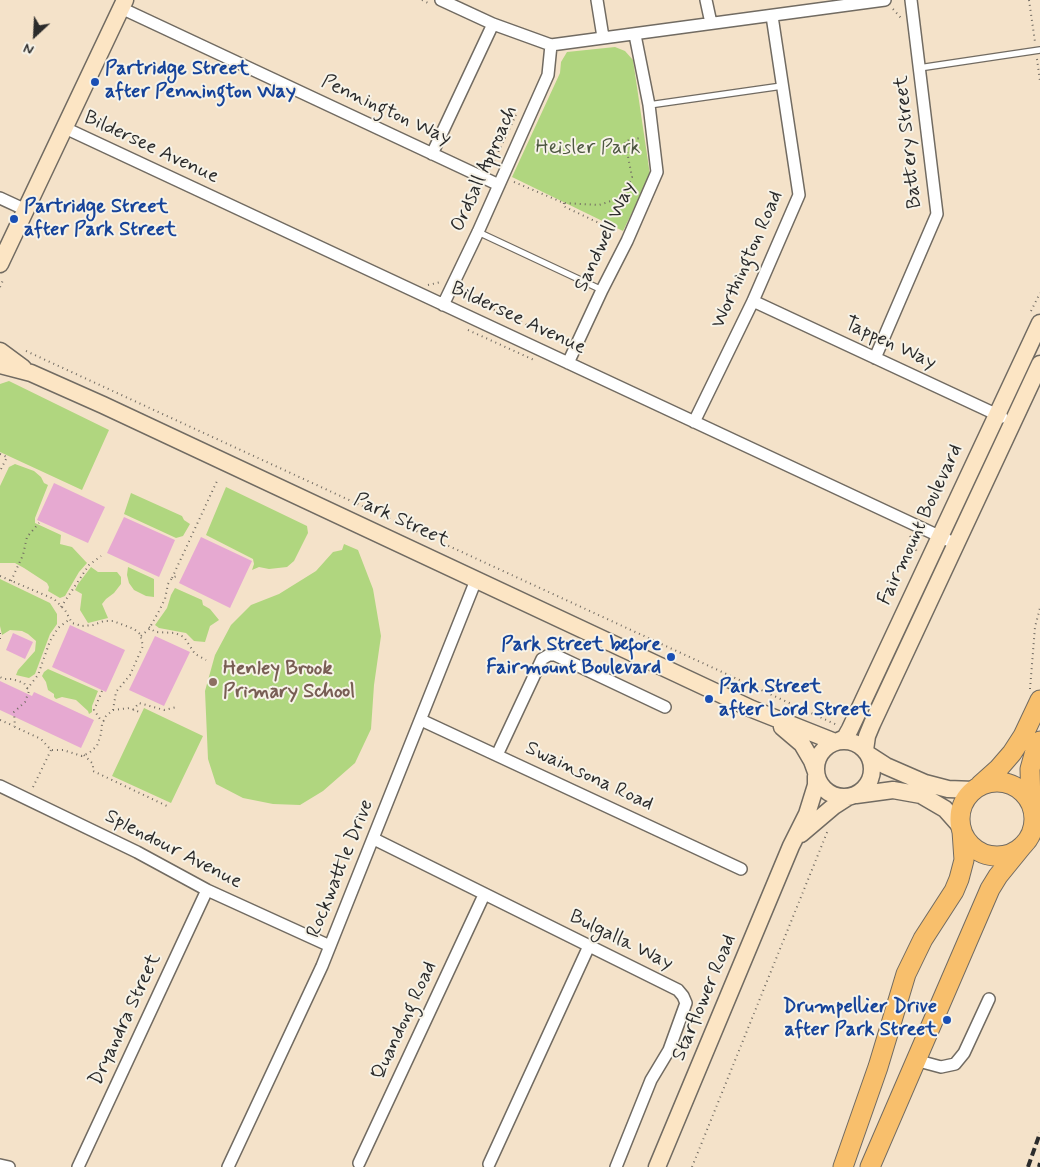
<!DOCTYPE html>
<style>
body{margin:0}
#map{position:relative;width:1040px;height:1167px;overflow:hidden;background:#f4e2c9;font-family:Mynerve,sans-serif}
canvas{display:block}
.north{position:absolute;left:10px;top:10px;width:50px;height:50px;-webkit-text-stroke:4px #f7f3e8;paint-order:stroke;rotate:205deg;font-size:14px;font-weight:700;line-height:20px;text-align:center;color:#2b2b2b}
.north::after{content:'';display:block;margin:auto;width:18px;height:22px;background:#2b2b2b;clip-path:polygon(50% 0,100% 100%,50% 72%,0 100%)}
</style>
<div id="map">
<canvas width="1040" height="1167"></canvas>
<div class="north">N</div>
</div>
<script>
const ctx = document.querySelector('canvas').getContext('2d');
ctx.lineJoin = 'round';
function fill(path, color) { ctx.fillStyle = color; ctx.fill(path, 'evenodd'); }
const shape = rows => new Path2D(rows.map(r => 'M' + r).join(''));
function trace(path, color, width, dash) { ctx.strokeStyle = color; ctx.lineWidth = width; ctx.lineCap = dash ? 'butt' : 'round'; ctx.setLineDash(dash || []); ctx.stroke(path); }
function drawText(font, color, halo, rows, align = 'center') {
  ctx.font = font + ' Mynerve,sans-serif'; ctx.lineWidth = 4; ctx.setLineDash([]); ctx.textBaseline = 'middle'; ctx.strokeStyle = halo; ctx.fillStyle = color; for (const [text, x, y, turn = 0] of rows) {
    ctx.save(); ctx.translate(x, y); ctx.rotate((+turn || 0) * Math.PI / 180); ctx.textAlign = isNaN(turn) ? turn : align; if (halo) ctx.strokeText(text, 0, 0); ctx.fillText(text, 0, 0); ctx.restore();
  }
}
fill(shape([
 [615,47,625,51,633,60,650,175,623,231,512,177,560,73,561,62,567,52],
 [9,381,109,430,82,490,0,452,0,384],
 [15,464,34,471,41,477,44,483,48,485,35,518,35,523,61,535,60,544,72,547,87,563,79,572,65,596,60,598,48,591,49,587,47,583,24,568,15,563,0,563,0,486,9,467],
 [226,487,307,526,308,533,294,561,287,567,269,569,259,567,252,570,254,564,253,559,206,535],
 [131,493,182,516,184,520,190,524,183,536,176,538,124,514],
 [344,544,358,550,373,589,381,636,374,685,371,729,355,763,323,791,300,805,273,804,243,798,216,784,208,759,205,691,215,655,231,625,251,605,279,594,316,571,333,552,342,550],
 [91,567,98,572,117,572,121,577,121,584,114,593,106,599,102,604,108,618,88,623,80,610,82,594,75,590,78,584],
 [128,567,154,579,154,597,146,596,134,590,129,583,127,575],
 [0,579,50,603,57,614,57,624,50,634,35,674,29,678,16,675,18,670,35,651,36,641,28,634,22,631,10,630,2,635,0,626],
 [175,588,202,600,203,605,210,609,219,620,210,626,205,642,194,641,186,633,159,628,155,625,167,608,171,595],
 [48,669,98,691,92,706,92,712,89,714,88,711,76,700,62,697,56,699,54,697,54,694,48,690,46,682,42,676,44,672],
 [144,708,203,736,171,803,112,776]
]), '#b0d67f');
fill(shape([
 [54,483,105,507,88,543,37,520],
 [124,517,175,540,159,577,107,553],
 [201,537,252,561,230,608,179,583],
 [70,625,125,650,106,692,52,667],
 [13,633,33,642,25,659,6,650],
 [155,636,190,652,164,706,129,690],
 [0,681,32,696,34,692,94,720,81,748,0,710]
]), '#e6a9d1');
const lane = shape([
 [919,68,1040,50],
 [649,105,782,86],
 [478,232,602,290]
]);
const street = shape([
 [441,0,493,24,551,45,885,0],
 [597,0,603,37],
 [706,0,711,23],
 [121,8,499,185],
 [65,128,956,544],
 [432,154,493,24],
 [0,198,26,210],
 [753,301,1002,417],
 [443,305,478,232,548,75,551,45],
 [875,358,937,214,911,0],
 [568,363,602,290,627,241,657,172,649,105,635,35],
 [694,422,753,301,799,195,772,16],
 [421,720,741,869],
 [497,755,542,659,549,655,555,655,665,707],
 [0,786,137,852,207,890,330,946],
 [374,839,678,990,683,996,686,1003,669,1050,651,1080,616,1167],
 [915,1060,941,1067,955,1064,964,1053,989,999],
 [359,1163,484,895],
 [489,1164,589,946],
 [0,1165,9,1167],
 [78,1167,207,890],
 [228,1167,322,966,476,580]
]);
const secondary = shape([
 [0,264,125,0],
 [0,351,23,368],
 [0,365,31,373,103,405,752,709,835,742],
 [782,727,802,744,812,761,816,772],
 '816 769a28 28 0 1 1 56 0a28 28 0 1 1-56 0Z',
 [838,741,845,738,850,729,1040,323],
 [865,750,867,736,872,724,1040,364],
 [869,755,886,766,925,783,948,789,974,790],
 [856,795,893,790,921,795,945,809,961,827],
 [801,834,834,806,848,797],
 [657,1167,791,846,807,814,816,785,816,776]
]);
const primary = shape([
 '960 819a37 37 0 1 1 74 0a37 37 0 1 1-74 0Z',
 [980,785,999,768,1012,753,1023,736,1040,700],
 [1031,804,1030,769,1035,751,1040,741],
 [843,1167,878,1067,906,974,923,939,954,891,959,879,964,860,962,831],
 [870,1167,990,889,998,876,1024,844]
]);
trace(lane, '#716b62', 8);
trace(street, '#716b62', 14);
trace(secondary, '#716b62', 19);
trace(primary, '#716b62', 21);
trace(shape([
 [422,0,430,4],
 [1029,0,1035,42],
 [893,9,901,18],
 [1037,59,1040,81],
 [486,166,493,163,516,115],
 [514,182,564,203,599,205,617,199,626,191,632,177,625,141,640,138],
 [564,203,563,206,618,232],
 [428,285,441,282],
 [0,287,4,278],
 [462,295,564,342],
 [1031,311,1040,293],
 [468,330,534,360],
 [26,351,837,725],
 [0,454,7,457,0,471],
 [910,536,917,552],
 [0,576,54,599,65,610,72,623,82,626,93,625,104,621,113,621,134,629,140,634,143,646,130,675,116,692,113,710,106,716,102,724,101,734,97,746,89,753,82,756,63,750,51,750,41,739,15,727,14,712,25,702,29,691,24,683,12,679,4,679,0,677],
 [172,578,217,481],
 [11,581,23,555,27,537,39,523],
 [61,607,89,565,101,556],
 [149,627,155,632,175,633,184,637,195,654,206,660],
 [0,633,0,642],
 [141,636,149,629,159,611,165,599,168,584,172,578,179,575],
 [27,689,38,675,50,641,58,628,70,619],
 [1030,689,1035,627,1040,608],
 [102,691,94,710,100,719,104,721],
 [113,710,130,708,139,712],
 [133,710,139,703,164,710,177,707],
 [0,720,14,726],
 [84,755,93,764,93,771,167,806],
 [33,787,51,750],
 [692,1167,828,830]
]), '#716b62', 2, [1, 4]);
trace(lane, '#fff', 5.5);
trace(street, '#fff', 11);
trace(secondary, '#fce5c4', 16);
trace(primary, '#f8bf6c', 19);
trace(shape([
 [1028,1167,1040,1133],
 [1039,1167,1040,1163]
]), '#2b2b2b', 4, [8, 4]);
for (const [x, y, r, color] of [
 [95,82,5,"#1a4fb4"],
 [14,219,5,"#1a4fb4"],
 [671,657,5,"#1a4fb4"],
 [213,682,5,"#8d6e63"],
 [709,699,5,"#1a4fb4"],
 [947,1020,5,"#1a4fb4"]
]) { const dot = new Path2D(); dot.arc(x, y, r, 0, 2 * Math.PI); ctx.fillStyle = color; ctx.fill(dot); trace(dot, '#f7f3e8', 2); }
drawText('bold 20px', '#164399', '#f7f3e8', [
 ["Partridge Street",105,70],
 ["after Pennington Way",105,93],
 ["Partridge Street",24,208],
 ["after Park Street",24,231],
 ["Park Street before",661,646,"right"],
 ["Fairmount Boulevard",661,669,"right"],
 ["Park Street",719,688],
 ["after Lord Street",719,711],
 ["Drumpellier Drive",937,1008,"right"],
 ["after Park Street",937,1031,"right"]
], 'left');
drawText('20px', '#2b2b2b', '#f7f3e8', [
 ["Pennington Way",386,111,25],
 ["Battery Street",909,142,-96],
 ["Bildersee Avenue",151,148,25],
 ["Ordsall Approach",485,169,-66],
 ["Sandwell Way",606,237,-65],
 ["Worthington Road",748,260,-66],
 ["Bildersee Avenue",518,319,25],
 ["Tappen Way",890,344,25],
 ["Park Street",401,521,25],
 ["Fairmount Boulevard",921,525,-65],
 ["Swainsona Road",589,777,25],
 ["Splendour Avenue",173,850,27],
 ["Rockwattle Drive",341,869,-68],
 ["Bulgalla Way",621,941,26],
 ["Starflower Road",705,998,-67],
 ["Dryandra Street",126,1020,-65],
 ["Quandong Road",405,1021,-65]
]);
drawText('20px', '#4c5640', '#f7f3e8', [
 ["Heisler Park",588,149]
]);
drawText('bold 20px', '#785e54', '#f7f3e8', [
 ["Henley Brook",223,670],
 ["Primary School",223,693]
], 'left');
</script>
